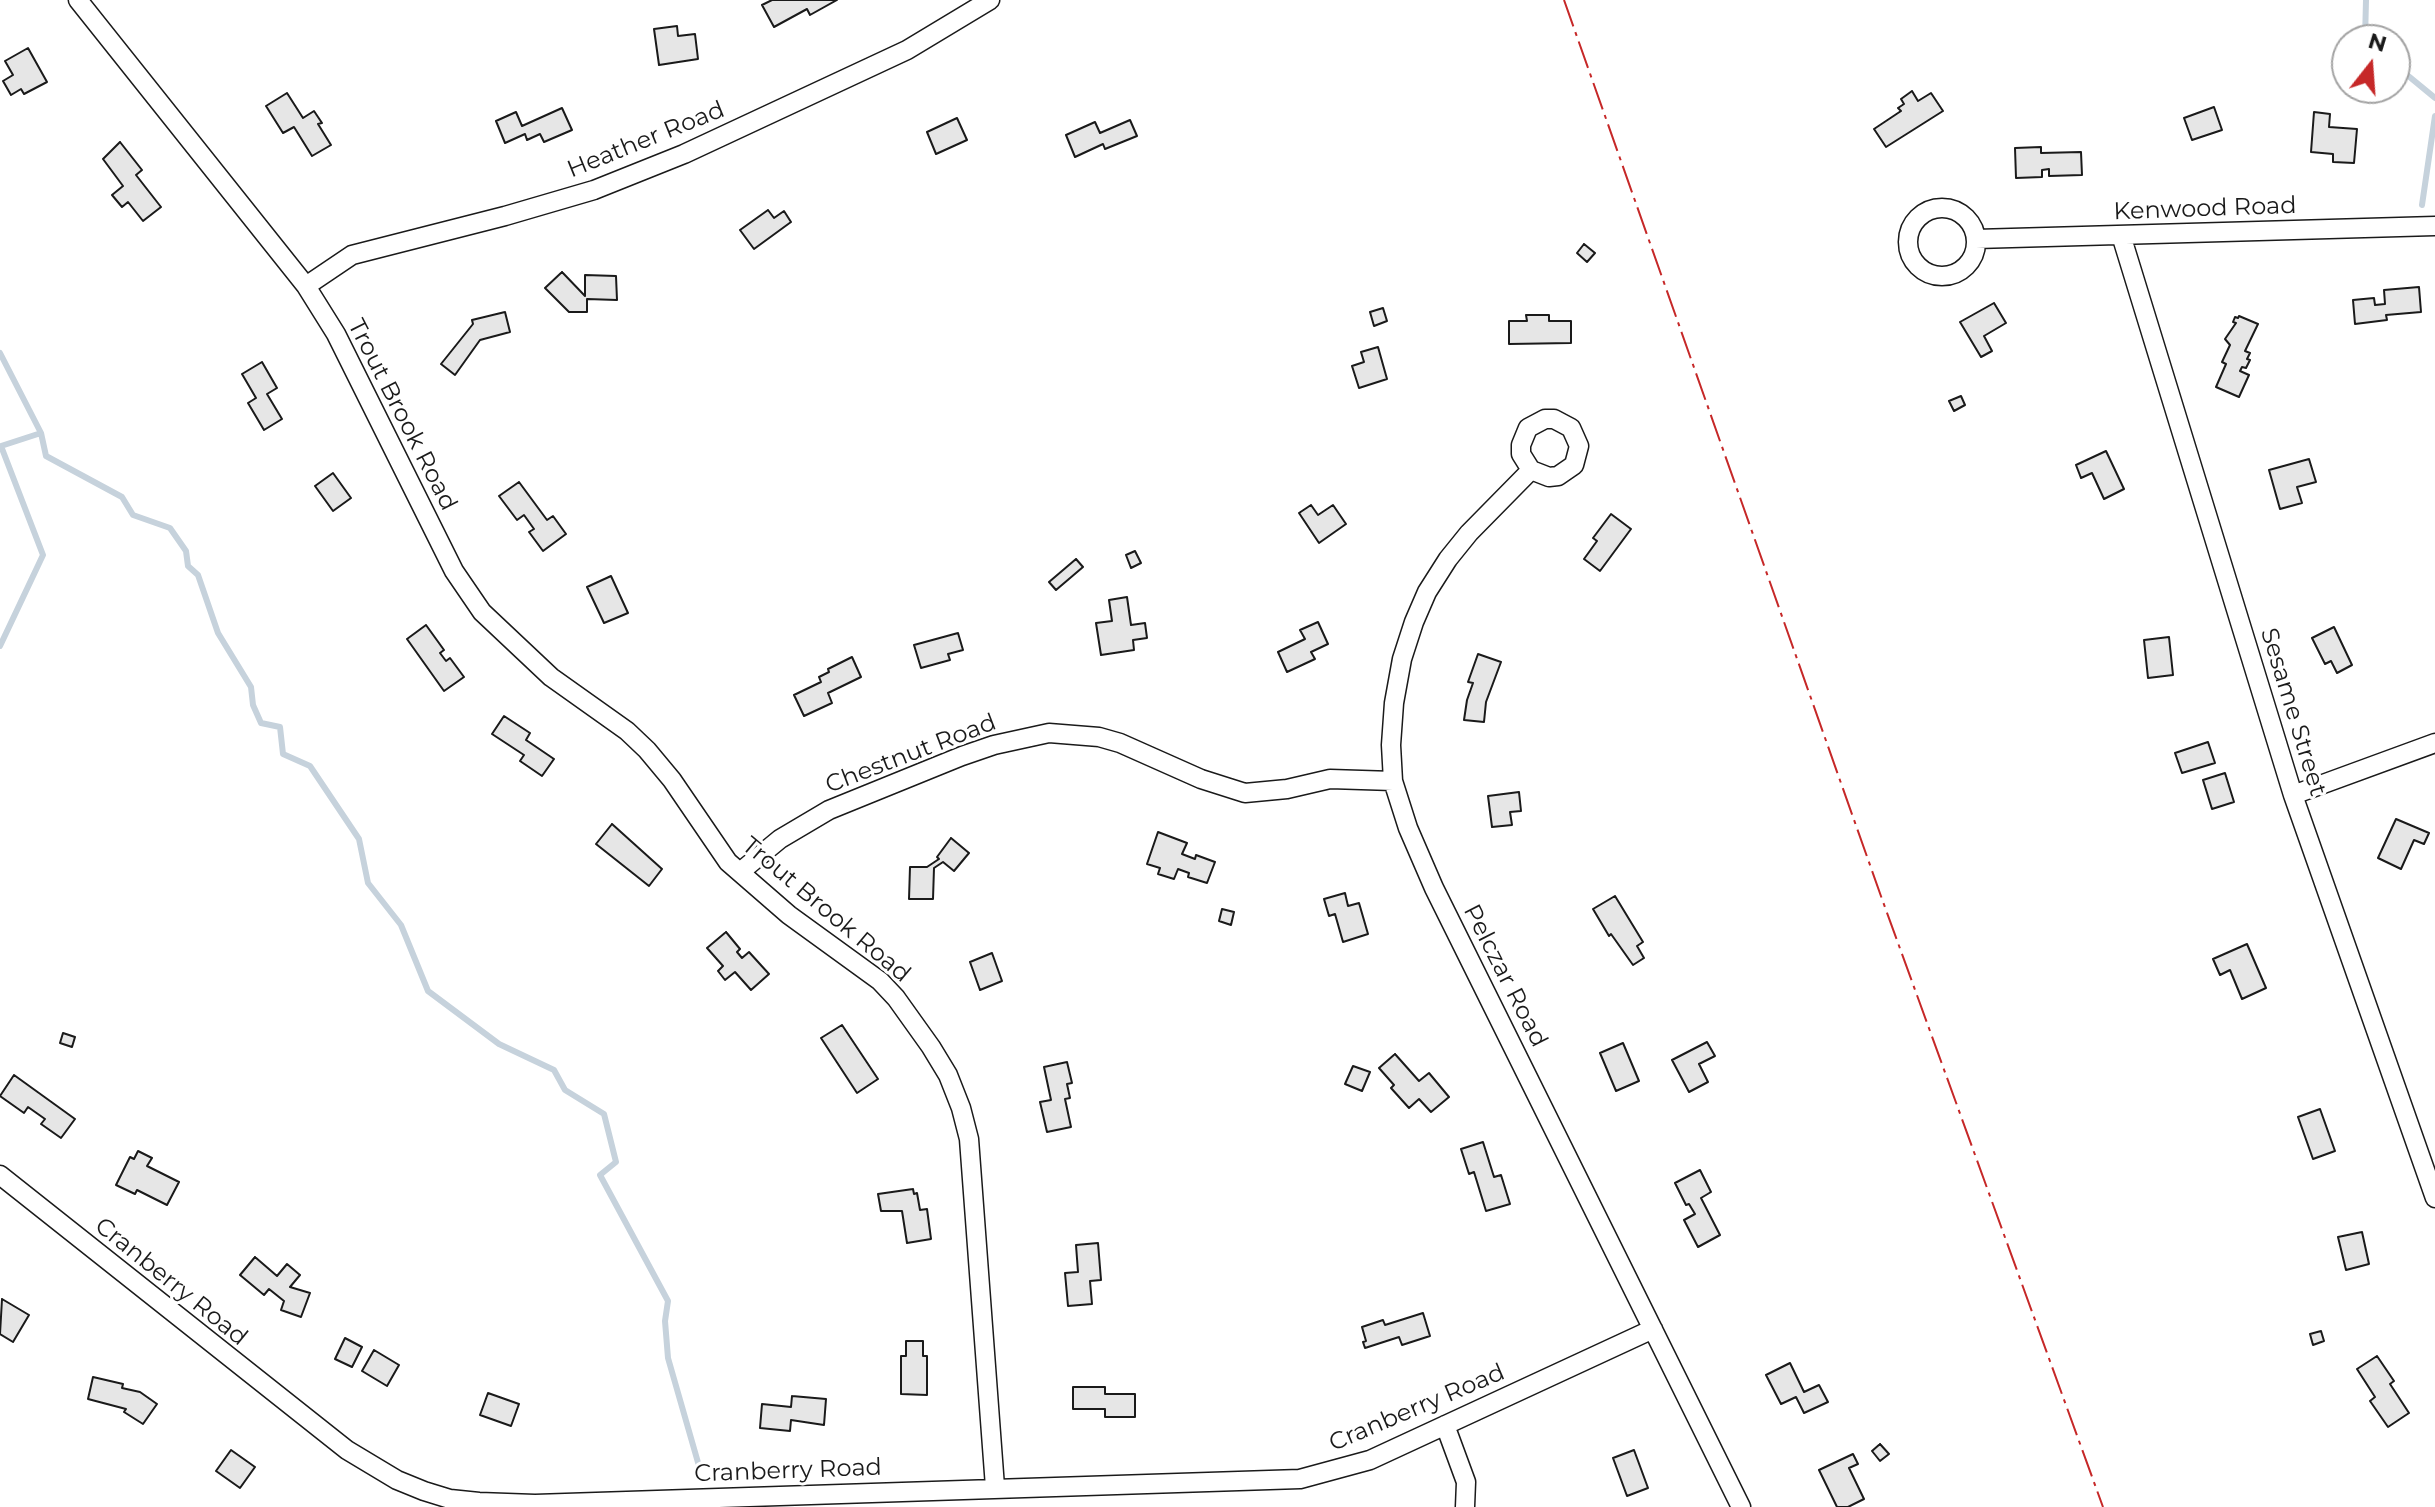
<!DOCTYPE html>
<style>
body{margin:0}
#map{position:relative;width:2435px;height:1507px;overflow:hidden;background:#fff;font-family:Montserrat,sans-serif}
canvas{display:block}
.north{position:absolute;left:2331px;top:24px;width:80px;height:80px;box-sizing:border-box;background:#fff;border:2px solid #a3a3a3;border-radius:50%;rotate:17deg;font-size:22px;font-weight:700;line-height:32px;text-align:center;color:#1a1a1a}
.north::after{content:'';display:block;margin:auto;width:28px;height:36px;background:#c62828;clip-path:polygon(50% 0,100% 100%,50% 72%,0 100%)}
</style>
<div id="map">
<canvas width="2435" height="1507"></canvas>
<div class="north">N</div>
</div>
<script>
const ctx = document.querySelector('canvas').getContext('2d');
ctx.lineJoin = 'round';
const shape = rows => new Path2D(rows.map(r => 'M' + r).join(''));
function trace(path, color, width, dash) { ctx.strokeStyle = color; ctx.lineWidth = width; ctx.lineCap = dash ? 'butt' : 'round'; ctx.setLineDash(dash || []); ctx.stroke(path); }
function fill(path, color) { ctx.fillStyle = color; ctx.fill(path, 'evenodd'); }
function drawText(font, color, halo, rows, align = 'center') {
  ctx.font = font + ' Montserrat,sans-serif'; ctx.lineWidth = 6; ctx.setLineDash([]); ctx.textBaseline = 'middle'; ctx.strokeStyle = halo; ctx.fillStyle = color; for (const [text, x, y, turn = 0] of rows) {
    ctx.save(); ctx.translate(x, y); ctx.rotate((+turn || 0) * Math.PI / 180); ctx.textAlign = isNaN(turn) ? turn : align; if (halo) ctx.strokeText(text, 0, 0); ctx.fillText(text, 0, 0); ctx.restore();
  }
}
trace(shape([
 [2365,40,2366,0],
 [2395,65,2435,98],
 [2422,205,2435,116],
 [0,353,41,433],
 [0,646,43,555,1,446,41,433,46,456,122,497,133,515,170,528,186,551,188,566,198,575,218,633,251,687,253,705,261,723,280,727,283,754,310,766,359,839,368,883,401,925,428,991,499,1044,554,1070,565,1090,604,1114,616,1162,600,1175,668,1301,665,1321,668,1358,699,1466]
]), '#c6d2dc', 6);
const building = shape([
 [772,0,837,0,810,15,807,9,774,27,762,5,772,0],
 [677,26,678,36,695,34,698,59,659,65,654,29,677,26],
 [28,48,47,82,24,94,21,89,11,95,3,81,13,75,5,61,28,48],
 [1912,91,1918,101,1931,93,1943,111,1886,147,1874,129,1901,111,1898,108,1904,104,1901,99,1912,91],
 [287,93,303,118,314,111,322,123,318,124,331,145,312,156,294,127,283,133,266,106,287,93],
 [2214,107,2222,130,2192,140,2184,118,2214,107],
 [562,108,572,130,544,142,540,134,527,140,525,134,505,143,496,121,516,112,522,126,562,108],
 [2314,112,2330,114,2329,127,2357,129,2354,163,2333,162,2333,154,2311,152,2314,112],
 [957,118,967,140,936,154,927,132,957,118],
 [1130,120,1137,136,1105,149,1103,144,1075,157,1066,135,1095,122,1100,133,1130,120],
 [120,142,142,170,136,175,161,207,143,221,128,202,122,207,112,195,123,186,103,159,120,142],
 [2041,147,2041,153,2081,152,2082,175,2049,176,2049,169,2042,170,2042,177,2016,178,2015,148,2041,147],
 [768,210,774,218,784,211,791,222,754,249,740,230,768,210],
 [1584,244,1595,253,1587,262,1577,253,1584,244],
 [562,272,585,296,585,275,616,276,617,300,587,299,587,312,569,312,545,288,562,272],
 [2419,287,2421,312,2386,315,2387,320,2355,324,2353,300,2374,298,2375,305,2385,304,2384,290,2419,287],
 [1994,303,2006,323,1984,336,1992,351,1981,357,1960,322,1994,303],
 [1383,308,1387,321,1374,326,1370,312,1383,308],
 [505,312,510,332,480,340,455,375,441,364,473,324,472,320,505,312],
 [1526,315,1549,315,1549,321,1571,321,1571,343,1509,344,1509,321,1527,321,1526,315],
 [2239,316,2258,324,2245,351,2250,353,2247,359,2250,360,2246,368,2242,367,2240,371,2249,375,2239,397,2216,387,2226,364,2222,362,2230,345,2225,339,2236,323,2233,322,2235,317,2238,318,2239,316],
 [1378,347,1387,379,1359,388,1352,366,1364,362,1361,352,1378,347],
 [262,362,277,388,267,394,282,419,264,430,248,403,256,398,242,374,262,362],
 [1961,396,1965,405,1954,411,1949,401,1961,396],
 [2106,451,2124,489,2104,499,2092,473,2081,478,2076,465,2106,451],
 [2309,459,2316,482,2297,487,2302,503,2280,509,2269,470,2309,459],
 [333,473,351,498,333,511,315,486,333,473],
 [519,482,547,520,553,516,566,534,543,551,529,532,534,529,524,515,517,520,499,496,519,482],
 [1311,505,1318,515,1333,505,1346,524,1319,543,1299,513,1311,505],
 [1611,514,1631,529,1600,571,1584,559,1597,541,1593,538,1611,514],
 [1135,551,1141,563,1131,568,1126,555,1135,551],
 [1076,559,1083,567,1056,590,1049,582,1076,559],
 [611,576,628,613,604,623,587,587,611,576],
 [1127,597,1131,625,1145,623,1147,638,1133,640,1134,650,1101,655,1096,623,1112,621,1109,600,1127,597],
 [1318,622,1328,644,1311,652,1315,659,1287,672,1278,652,1305,639,1300,630,1318,622],
 [426,625,444,650,440,653,446,661,450,658,464,677,444,691,407,639,426,625],
 [2334,627,2352,665,2337,673,2331,661,2325,664,2312,638,2334,627],
 [958,633,963,650,948,654,950,660,921,668,914,645,958,633],
 [2169,637,2173,675,2148,678,2144,640,2169,637],
 [1478,654,1501,662,1486,702,1484,722,1464,720,1467,700,1473,683,1468,682,1478,654],
 [852,657,861,677,828,693,832,703,804,716,794,695,821,682,819,677,829,672,828,669,852,657],
 [504,716,530,733,526,740,554,759,542,776,520,761,524,755,492,734,504,716],
 [2208,742,2215,763,2182,773,2175,753,2208,742],
 [2225,773,2234,802,2212,809,2203,780,2225,773],
 [1519,792,1521,811,1510,812,1512,825,1492,827,1488,796,1519,792],
 [2396,819,2429,833,2424,844,2414,840,2401,869,2378,858,2396,819],
 [612,824,662,869,649,886,596,844,612,824],
 [1158,832,1187,843,1182,854,1195,859,1196,855,1215,862,1207,883,1188,877,1189,873,1178,869,1174,879,1158,874,1160,868,1147,864,1158,832],
 [951,838,969,853,954,871,943,862,934,868,933,899,909,899,910,867,927,867,939,859,937,857,951,838],
 [1345,893,1348,906,1359,903,1368,934,1343,942,1335,914,1329,916,1324,899,1345,893],
 [1615,896,1643,942,1637,946,1644,958,1633,965,1611,934,1609,936,1593,909,1615,896],
 [1222,909,1234,912,1231,925,1219,921,1222,909],
 [726,932,740,949,737,952,742,958,749,952,769,974,751,990,735,972,725,980,718,971,723,966,707,948,726,932],
 [2247,944,2266,988,2242,999,2230,970,2220,975,2213,959,2247,944],
 [992,953,1002,981,980,990,970,962,992,953],
 [842,1025,878,1079,857,1093,821,1038,842,1025],
 [63,1033,75,1037,72,1047,60,1043,63,1033],
 [1707,1042,1715,1056,1699,1064,1708,1082,1689,1092,1672,1060,1707,1042],
 [1623,1043,1639,1081,1616,1091,1600,1053,1623,1043],
 [1395,1054,1419,1081,1429,1073,1449,1097,1431,1112,1419,1099,1409,1108,1391,1088,1394,1085,1379,1068,1395,1054],
 [1067,1062,1072,1083,1067,1084,1070,1098,1065,1099,1071,1127,1047,1132,1040,1102,1051,1100,1044,1067,1067,1062],
 [1353,1066,1370,1072,1362,1091,1345,1084,1353,1066],
 [14,1075,75,1119,61,1138,41,1124,45,1119,28,1107,24,1113,0,1096,14,1075],
 [2320,1109,2335,1151,2313,1159,2298,1117,2320,1109],
 [1483,1142,1494,1177,1501,1175,1510,1204,1486,1211,1474,1172,1469,1174,1461,1149,1483,1142],
 [138,1151,152,1158,147,1166,179,1182,167,1205,137,1190,135,1194,116,1185,130,1157,134,1159,138,1151],
 [1700,1170,1711,1192,1701,1198,1720,1235,1698,1247,1684,1220,1695,1214,1689,1204,1686,1205,1675,1183,1700,1170],
 [913,1189,914,1194,917,1193,920,1210,927,1209,931,1239,907,1243,902,1211,881,1211,878,1194,913,1189],
 [2362,1232,2369,1264,2346,1270,2338,1237,2362,1232],
 [1098,1243,1101,1280,1090,1281,1092,1304,1068,1306,1065,1273,1078,1272,1076,1245,1098,1243],
 [255,1257,277,1276,287,1264,300,1275,290,1287,310,1293,301,1317,281,1310,284,1301,269,1289,264,1295,240,1275,255,1257],
 [2,1299,29,1315,13,1342,0,1334,2,1299],
 [1423,1313,1430,1336,1402,1345,1399,1337,1365,1348,1363,1342,1366,1341,1362,1327,1383,1320,1385,1325,1423,1313],
 [2321,1331,2324,1341,2313,1345,2310,1334,2321,1331],
 [345,1338,362,1347,352,1367,335,1359,345,1338],
 [906,1341,923,1341,923,1356,927,1356,927,1395,901,1394,901,1356,906,1356,906,1341],
 [374,1350,399,1365,387,1386,362,1371,374,1350],
 [2377,1356,2394,1381,2390,1384,2409,1413,2388,1427,2370,1401,2375,1397,2357,1369,2377,1356],
 [1790,1363,1804,1392,1819,1385,1828,1402,1804,1413,1796,1397,1781,1404,1766,1375,1790,1363],
 [93,1377,123,1384,122,1388,140,1392,157,1404,143,1424,124,1412,126,1409,88,1399,93,1377],
 [1073,1387,1105,1387,1105,1394,1135,1394,1135,1417,1105,1417,1105,1409,1073,1409,1073,1387],
 [488,1393,519,1404,511,1426,480,1415,488,1393],
 [792,1396,826,1399,824,1425,791,1420,790,1431,760,1428,762,1404,791,1407,792,1396],
 [1880,1444,1889,1454,1880,1461,1872,1451,1880,1444],
 [231,1450,255,1467,240,1488,216,1471,231,1450],
 [1634,1450,1648,1488,1627,1496,1613,1458,1634,1450],
 [1853,1454,1858,1464,1849,1468,1864,1499,1848,1507,1837,1507,1819,1470,1853,1454]
]);
fill(building, '#e6e6e6');
trace(building, '#1a1a1a', 2);
const street = shape([
 [78,0,306,286,336,334,454,571,482,612,551,677,627,731,647,750,672,780,728,862,789,915,880,981,896,998,931,1047,948,1075,961,1108,969,1139,995,1487],
 '1908 242a34 34 0 1 1 68 0a34 34 0 1 1-68 0Z',
 [2121,235,2293,795,2435,1198],
 [1976,239,2435,226],
 [306,286,352,255,505,216,594,190,684,154,907,50,990,0],
 [1531,470,1549,477,1558,476,1574,465,1579,446,1571,428,1554,419,1545,419,1528,428,1521,445,1521,454,1531,470,1469,533,1448,559,1427,592,1414,622,1402,659,1394,703,1391,745,1393,781,1408,828,1434,888,1741,1507],
 [2293,795,2435,743],
 [740,872,780,839,829,810,962,756,994,745,1049,733,1099,737,1120,743,1201,779,1245,793,1287,789,1330,779,1393,781],
 [0,1175,347,1450,397,1480,424,1491,450,1499,479,1502,535,1504,1300,1479,1370,1460,1653,1329],
 [1445,1425,1466,1482,1465,1507]
]);
trace(street, '#1a1a1a', 21);
trace(street, '#fff', 18);
trace(shape([
 [1564,0,1882,899,2103,1507]
]), '#c62828', 2, [28, 6, 4, 6]);
drawText('24px', '#1a1a1a', '#fff', [
 ["Heather Road",646,140,-22],
 ["Kenwood Road",2205,209,-2],
 ["Trout Brook Road",402,415,63],
 ["Sesame Street",2293,712,73],
 ["Chestnut Road",911,754,-21],
 ["Trout Brook Road",826,910,40],
 ["Pelczar Road",1505,976,63],
 ["Cranberry Road",171,1282,39],
 ["Cranberry Road",1417,1408,-23],
 ["Cranberry Road",788,1471,-2]
]);
</script>
